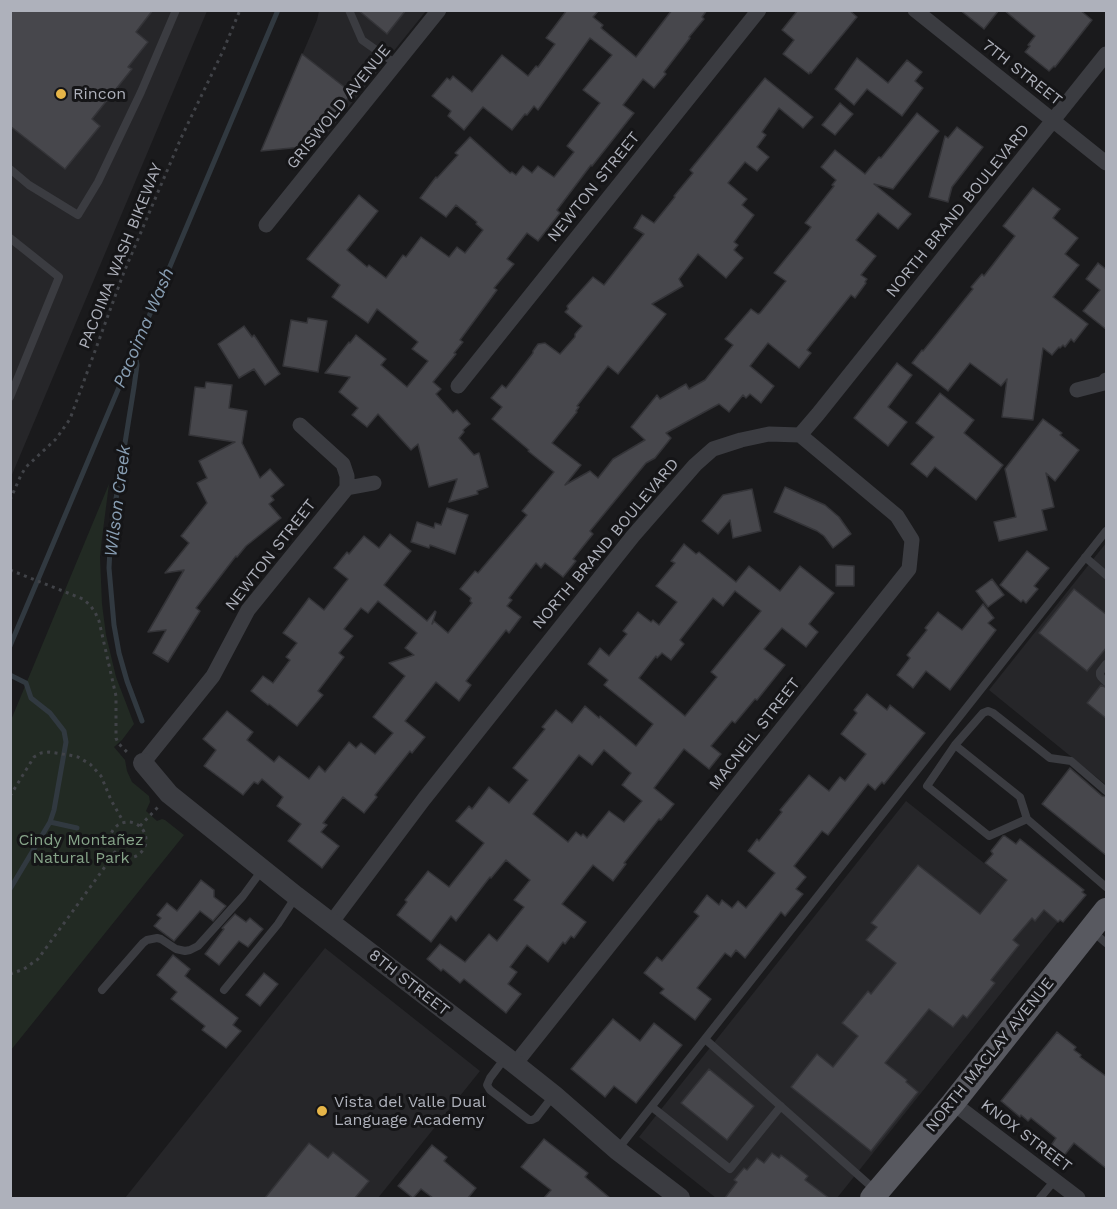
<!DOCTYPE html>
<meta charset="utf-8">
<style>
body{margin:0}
#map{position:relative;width:1117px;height:1209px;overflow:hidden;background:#1a1a1c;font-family:"Work Sans",sans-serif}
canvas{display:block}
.frame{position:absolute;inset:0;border:12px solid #aeb1bb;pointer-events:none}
</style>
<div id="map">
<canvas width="1117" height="1209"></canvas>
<div class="frame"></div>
</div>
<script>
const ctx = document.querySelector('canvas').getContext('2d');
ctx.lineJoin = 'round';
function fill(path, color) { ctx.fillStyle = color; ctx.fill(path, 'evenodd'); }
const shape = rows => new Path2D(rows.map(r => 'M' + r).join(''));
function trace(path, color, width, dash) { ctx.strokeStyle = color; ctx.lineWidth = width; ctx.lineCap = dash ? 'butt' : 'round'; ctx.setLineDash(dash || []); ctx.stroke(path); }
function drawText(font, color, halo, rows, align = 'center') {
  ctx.font = font + ' "Work Sans",sans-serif'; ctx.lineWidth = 6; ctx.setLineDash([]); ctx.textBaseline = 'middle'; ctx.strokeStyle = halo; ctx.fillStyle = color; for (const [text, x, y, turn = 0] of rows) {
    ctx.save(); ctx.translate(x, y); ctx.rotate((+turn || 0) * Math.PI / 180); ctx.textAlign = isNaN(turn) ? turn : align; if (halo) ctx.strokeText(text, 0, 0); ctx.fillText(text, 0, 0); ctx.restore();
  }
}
fill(shape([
 [11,11,207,11,11,477],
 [319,11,426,11,318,145,261,151,317,20],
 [1106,543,1106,785,989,690],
 [906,801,1058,922,837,1198,716,1198,639,1137],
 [325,948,480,1071,378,1198,125,1198]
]), '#262629');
fill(shape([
 [109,484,102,538,100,557,102,604,106,635,116,677,134,724,122,740,114,747,125,760,127,771,132,782,149,796,150,802,146,811,157,821,162,819,165,820,184,835,11,1050,11,720]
]), '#222a23');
trace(shape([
 [135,351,137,365,134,387,111,530,109,568,114,625,119,653,127,681,142,721],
 [10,646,278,10],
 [10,675,26,683,31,698,50,713,64,731,66,742,54,810,50,822,10,889],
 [50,822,77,828]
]), '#313940', 5);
const building = shape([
 [10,10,153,10,136,32,148,42,128,67,132,69,92,119,100,126,65,169,10,126,10,10],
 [358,10,406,10,387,34,358,10],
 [567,10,599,10,593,17,603,25,601,28,636,57,672,10,707,10,702,17,704,19,689,37,690,38,664,72,666,74,654,88,643,79,623,105,634,113,592,166,591,165,557,210,560,213,538,241,527,233,507,259,514,264,494,288,497,290,460,340,463,342,454,353,456,354,433,382,441,389,436,394,453,413,457,410,470,424,463,430,464,432,459,438,474,455,479,453,488,487,477,491,478,494,449,502,457,479,429,487,418,444,411,450,378,414,367,427,352,415,358,408,339,392,350,377,325,373,349,342,350,343,356,335,386,359,381,365,407,387,428,361,412,349,418,342,377,309,368,323,332,297,340,285,307,259,359,195,378,211,347,250,367,267,369,265,386,278,403,255,406,257,421,237,449,257,457,247,465,253,483,230,476,224,477,222,456,205,446,217,420,198,436,177,437,178,458,155,455,153,470,137,510,173,512,172,516,175,523,166,532,173,538,166,554,177,574,152,567,146,600,103,583,90,612,55,590,38,538,110,534,106,527,115,525,114,512,130,483,107,464,130,448,116,451,111,432,96,447,78,450,80,453,76,472,92,502,55,528,76,536,66,538,67,555,44,546,38,567,10],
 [798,10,849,10,857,17,811,73,810,72,809,74,783,54,794,40,782,30,798,10],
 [960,10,999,10,984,29,960,10],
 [1004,10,1080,10,1092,20,1055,67,1054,66,1049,71,1025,52,1030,46,1028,45,1035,36,1004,10],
 [302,54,352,93,315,140,302,147,261,151,302,54],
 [857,58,888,83,907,60,922,72,915,81,923,88,902,116,867,89,854,105,835,89,857,58],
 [765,78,813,117,803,128,779,108,762,132,766,135,757,147,769,157,757,171,745,162,728,183,747,199,742,205,754,215,734,242,738,245,734,250,743,258,726,278,698,254,679,279,683,286,652,304,666,314,618,374,608,366,577,406,579,407,576,411,577,412,552,443,581,465,565,485,590,471,598,478,613,459,645,440,631,427,657,395,660,399,686,384,689,389,705,380,733,345,725,339,751,309,758,314,760,313,786,281,774,273,809,230,811,227,805,223,834,186,832,185,836,180,821,167,835,150,865,174,879,157,881,158,917,113,939,131,893,189,874,184,911,214,898,229,878,213,856,240,876,256,861,275,867,279,865,282,866,283,855,298,851,295,807,350,811,353,799,368,768,343,750,366,774,386,761,403,750,394,746,398,743,395,729,412,719,404,666,433,671,438,655,458,646,463,590,531,593,534,573,559,576,561,563,577,545,563,541,568,536,563,509,598,512,600,507,606,521,617,509,633,506,630,466,681,471,685,459,701,436,682,405,721,425,737,412,753,410,751,375,795,377,797,364,813,343,797,323,823,327,825,321,832,339,846,322,868,288,841,301,824,277,806,283,797,262,779,258,784,254,782,243,795,204,766,216,750,203,739,227,711,253,732,247,740,274,762,279,756,309,779,319,766,325,772,349,742,356,748,361,743,375,754,393,733,373,717,405,676,389,663,414,655,405,648,417,633,378,601,368,613,361,608,344,629,353,636,339,653,344,657,318,691,323,695,297,726,269,704,268,705,251,691,263,676,273,683,290,660,286,657,297,643,283,633,309,598,324,610,348,579,334,568,347,552,349,554,364,536,379,548,390,534,411,551,384,585,427,621,435,611,436,612,432,624,434,621,448,633,472,603,470,601,471,598,460,589,475,571,478,573,527,515,522,511,554,472,528,451,529,450,492,419,502,407,491,398,502,385,506,388,533,353,533,351,538,344,545,343,560,354,575,337,575,334,582,326,565,312,568,309,567,306,593,277,604,285,644,234,634,228,642,215,654,223,675,197,674,196,693,173,690,170,765,78],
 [840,103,853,114,835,135,822,125,840,103],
 [957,127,983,147,952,187,948,202,929,197,945,136,948,138,957,127],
 [1033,188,1060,209,1053,218,1078,238,1065,254,1079,265,1053,297,1088,324,1074,342,1071,339,1065,347,1063,345,1060,348,1059,347,1052,355,1043,348,1033,420,1002,417,1007,379,1001,386,970,363,948,391,912,363,922,350,923,351,973,289,971,287,982,274,984,276,1015,236,1003,226,1033,188],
 [1098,263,1107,270,1107,330,1083,311,1100,290,1086,279,1098,263],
 [308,318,327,321,318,372,283,366,291,320,307,323,308,318],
 [244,326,252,337,254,335,280,374,265,385,254,369,239,378,218,344,244,326],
 [897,363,912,375,888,407,907,422,888,446,854,418,897,363],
 [206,382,232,385,229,408,247,411,242,443,260,478,270,469,284,485,271,496,274,500,269,504,281,518,246,546,237,557,236,556,196,608,200,611,168,662,153,653,166,630,148,632,184,570,165,573,189,543,181,536,207,503,197,483,207,478,199,461,235,442,189,435,195,387,205,388,206,382],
 [940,393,974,420,964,433,1003,465,976,500,935,467,927,477,911,464,934,437,916,423,940,393],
 [1043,419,1062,433,1060,435,1079,450,1055,481,1046,473,1054,507,1042,510,1047,530,999,541,994,522,1016,517,1005,469,1043,419],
 [785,487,825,505,839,517,851,534,833,548,824,536,817,531,774,512,785,487],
 [752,489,761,531,733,538,730,520,718,534,702,521,723,495,752,489],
 [447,508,468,515,455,554,430,545,429,548,411,542,417,522,434,528,435,523,441,525,447,508],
 [684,544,696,554,699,552,736,582,749,566,780,591,800,566,834,593,809,624,818,632,806,647,782,628,764,649,785,665,757,700,755,699,735,723,732,721,711,746,721,754,709,769,684,749,654,788,674,804,661,820,659,819,624,863,626,864,613,881,593,865,562,904,586,922,574,938,571,936,565,944,563,942,548,962,527,945,510,967,517,972,508,984,521,994,506,1013,464,979,460,983,443,969,441,971,427,959,440,944,465,962,489,934,497,941,524,907,514,900,530,880,506,860,491,878,490,877,456,921,451,916,431,942,397,915,407,902,405,900,428,871,449,887,484,843,456,821,469,806,472,809,489,787,509,803,528,780,513,768,545,729,542,727,556,710,572,723,585,706,599,718,600,716,636,746,653,724,604,685,608,680,588,664,600,648,609,656,627,634,623,631,638,612,651,622,653,620,659,625,677,602,656,586,675,563,671,561,684,544],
 [735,591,761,611,711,672,717,677,685,716,639,678,656,656,657,658,662,653,671,660,684,644,680,640,713,598,723,606,735,591],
 [604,750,631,773,622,785,642,801,624,822,609,811,587,838,583,834,581,836,576,832,568,842,533,814,579,755,592,765,604,750],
 [1027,551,1049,568,1034,586,1038,589,1026,603,1023,600,1021,602,1000,585,1027,551],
 [836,565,854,566,854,586,836,586,836,565],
 [992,579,1004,595,988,607,976,591,992,579],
 [1074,589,1107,615,1107,647,1087,671,1039,633,1074,589],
 [983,604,994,618,988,623,996,630,950,690,926,671,913,688,897,675,910,658,907,655,927,630,925,628,938,612,962,630,983,604],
 [1101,685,1107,688,1107,719,1087,703,1101,685],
 [867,694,887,710,890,705,925,733,884,784,882,782,875,790,868,784,828,835,822,831,794,866,806,877,796,889,803,894,785,916,781,912,745,958,736,950,731,957,725,953,697,988,711,999,695,1020,660,993,664,989,644,973,657,957,662,961,699,916,694,912,707,895,719,905,722,900,732,908,738,901,746,908,775,873,748,851,757,839,759,841,782,812,780,810,809,775,829,791,840,777,845,781,866,754,841,734,857,713,854,710,867,694],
 [1070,768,1102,796,1107,797,1107,856,1042,804,1070,768],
 [1003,836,1005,836,1016,844,1020,839,1084,890,1082,892,1086,895,1063,922,1060,920,1058,922,1044,910,1035,921,1032,918,1013,940,1019,945,991,980,995,983,967,1018,963,1015,953,1027,929,1009,885,1063,907,1080,906,1082,918,1092,871,1151,791,1087,817,1054,833,1067,858,1036,842,1023,868,991,871,994,896,963,866,940,877,927,871,923,918,865,980,914,1007,880,985,863,993,854,991,851,1003,836],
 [201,880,214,890,214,897,226,906,213,921,200,911,174,941,154,926,161,918,157,915,167,903,177,911,201,880],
 [235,914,246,922,250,918,263,929,248,947,239,941,219,965,205,954,224,929,222,928,235,914],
 [173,955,190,969,185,976,238,1018,233,1025,241,1031,226,1048,202,1030,205,1026,171,999,177,992,157,975,173,955],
 [264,973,278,984,260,1006,246,995,264,973],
 [613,1019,640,1041,654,1023,682,1045,636,1103,614,1086,605,1097,571,1069,613,1019],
 [1057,1032,1076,1047,1074,1050,1081,1055,1080,1057,1107,1077,1107,1169,1074,1143,1063,1157,1050,1147,1056,1138,1031,1118,1028,1121,1021,1115,1020,1117,1001,1101,1057,1032],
 [709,1069,754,1106,727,1140,681,1103,709,1069],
 [544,1139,588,1173,585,1177,610,1198,544,1198,551,1190,521,1167,544,1139],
 [309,1143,328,1158,333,1152,369,1181,355,1198,265,1198,309,1143],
 [432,1145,447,1157,444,1161,476,1188,468,1198,433,1198,421,1189,413,1198,398,1186,432,1145],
 [772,1153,779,1158,781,1155,793,1164,808,1176,805,1180,829,1198,725,1198,737,1182,734,1180,744,1168,747,1170,757,1158,764,1163,772,1153]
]);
fill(building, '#47474c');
trace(building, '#343438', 1.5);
trace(shape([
 [10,500,21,475,26,467,56,439,70,419,124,272,181,138,223,51,240,10],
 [10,570,83,599,90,605,95,612,99,621,116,696,116,738,118,743,128,753],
 [10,796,34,757,41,753,49,752,69,755,78,757,90,764,101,776,111,800,124,823],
 '110 840a18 18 0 1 1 36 0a18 18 0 1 1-36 0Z',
 [140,826,158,807],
 [10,974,24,969,38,959,115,853]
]), '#414348', 3, [3, 4.5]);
trace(shape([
 [349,10,362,40,396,64],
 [10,169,29,185,78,215,98,182,141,92,176,10],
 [10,238,59,277,10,397],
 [1085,557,1106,575],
 [1106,664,1100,672,1100,675,1101,677,1106,682],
 [955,745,983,713,988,711,993,713,1050,758,1071,761,1106,791],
 [1027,819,989,836,927,786,955,745,1020,797,1027,819,1106,887],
 [1092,931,1106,943],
 [102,990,143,943,147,940,157,938,161,939,176,949,185,951,190,950,198,946,243,896,262,870],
 [224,990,278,924,295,898],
 [705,1039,874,1189],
 [505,1058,490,1078,487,1085,490,1090,529,1120,532,1120,536,1118,553,1096],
 [652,1107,730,1169,781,1106],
 [618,1149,1106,531],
 [1040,1198,1055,1180]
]), '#3b3c41', 8);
trace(shape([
 [915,10,1106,163],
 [266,225,439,10],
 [458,386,759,10],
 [1077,390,1104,383,1106,380],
 [300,425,343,464,347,476,347,488],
 [347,488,374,483],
 [143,763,213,676,248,610,347,488],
 [331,923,424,799,633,536,695,465,713,449,741,440,769,434,800,435,818,414,1106,54],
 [515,1064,909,569,912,540,897,516,800,435],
 [953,1103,1078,1198]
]), '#3b3c41', 15);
trace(shape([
 [143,763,169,794,296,896,506,1057,554,1095,617,1150,680,1198]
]), '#3b3c41', 20);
trace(shape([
 [872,1198,953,1103,1106,910]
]), '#585960', 24);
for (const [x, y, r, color] of [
 [61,94,6,"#e6b548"],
 [322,1111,6,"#e6b548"]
]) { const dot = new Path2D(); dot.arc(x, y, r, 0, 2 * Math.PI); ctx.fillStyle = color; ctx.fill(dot); trace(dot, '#151517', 2); }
drawText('16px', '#aeb1bb', '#151517', [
 ["7TH STREET",1022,73,38],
 ["GRISWOLD AVENUE",339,107,-51],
 ["NEWTON STREET",594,187,-51],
 ["NORTH BRAND BOULEVARD",958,211,-51],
 ["PACOIMA WASH BIKEWAY",121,256,-68],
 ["NORTH BRAND BOULEVARD",606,544,-50],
 ["NEWTON STREET",271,555,-52],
 ["MACNEIL STREET",755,734,-52],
 ["8TH STREET",409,983,38],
 ["NORTH MACLAY AVENUE",990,1055,-51],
 ["KNOX STREET",1026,1136,37]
]);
drawText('16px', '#aeb1bb', '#151517', [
 ["Rincon",73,94],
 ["Vista del Valle Dual",334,1102],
 ["Language Academy",334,1120]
], 'left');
drawText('16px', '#86a489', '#151517', [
 ["Cindy Montañez",81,840],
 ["Natural Park",81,858]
]);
drawText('italic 18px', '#889eb3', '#151517', [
 ["Pacoima Wash",144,328,-67],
 ["Wilson Creek",118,501,-83]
]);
</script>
